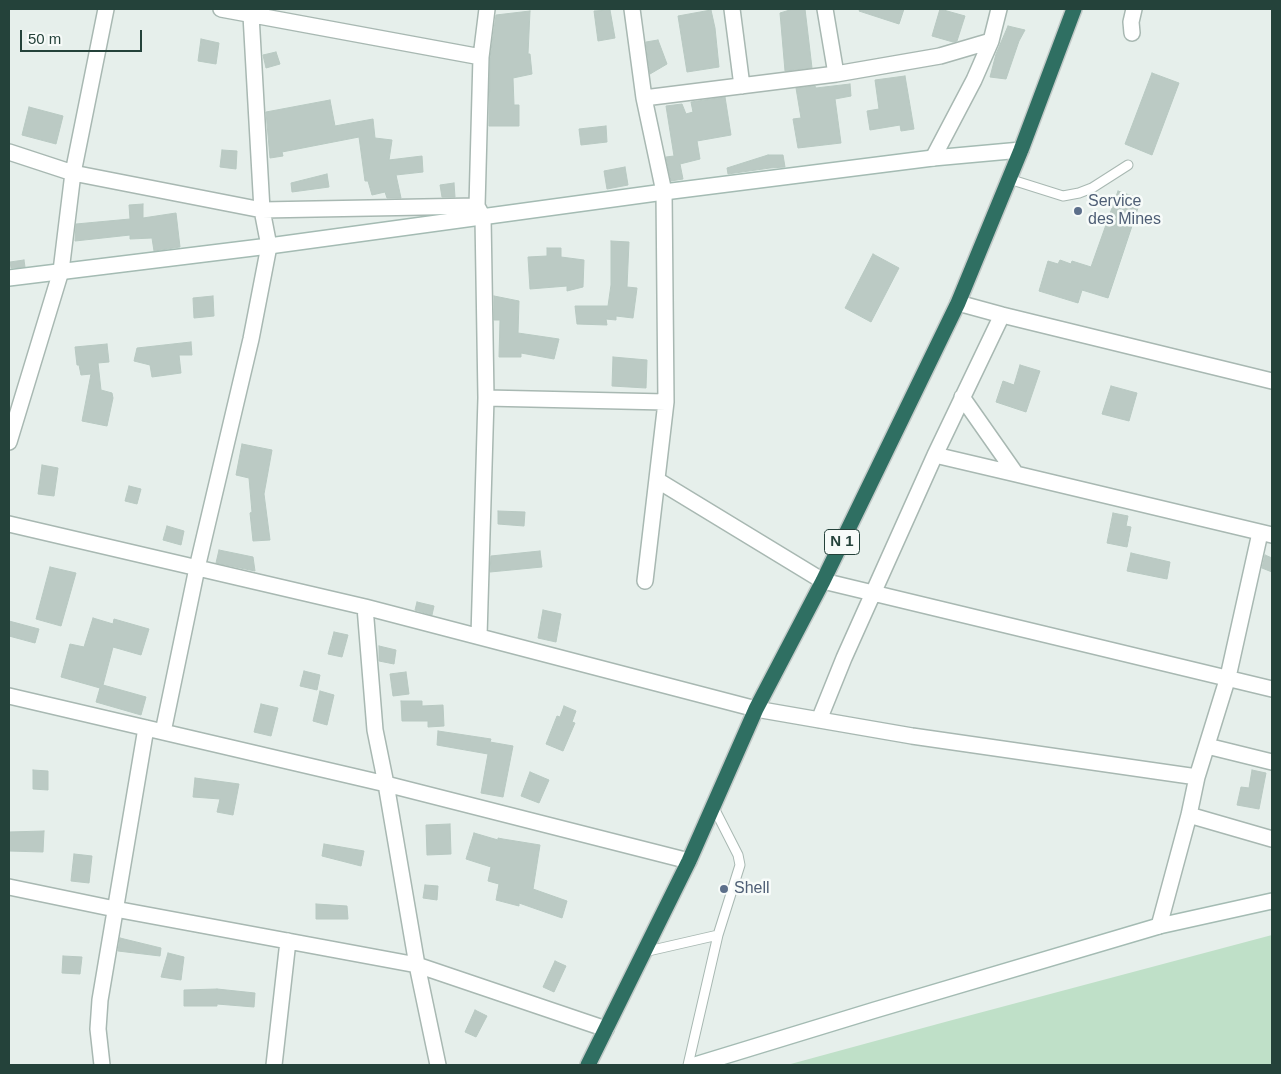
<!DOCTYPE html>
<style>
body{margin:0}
#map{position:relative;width:1281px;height:1074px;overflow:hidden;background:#e6efeb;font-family:Helvetica,sans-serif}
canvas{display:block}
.frame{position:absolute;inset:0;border:10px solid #24423a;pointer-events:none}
.scale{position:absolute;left:20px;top:30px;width:122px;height:22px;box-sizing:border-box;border:2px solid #24423a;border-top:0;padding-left:6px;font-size:15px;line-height:18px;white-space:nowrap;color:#24423a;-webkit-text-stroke:4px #f7fbf9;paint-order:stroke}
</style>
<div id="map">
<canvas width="1281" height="1074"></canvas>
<div class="frame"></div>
<div class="scale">50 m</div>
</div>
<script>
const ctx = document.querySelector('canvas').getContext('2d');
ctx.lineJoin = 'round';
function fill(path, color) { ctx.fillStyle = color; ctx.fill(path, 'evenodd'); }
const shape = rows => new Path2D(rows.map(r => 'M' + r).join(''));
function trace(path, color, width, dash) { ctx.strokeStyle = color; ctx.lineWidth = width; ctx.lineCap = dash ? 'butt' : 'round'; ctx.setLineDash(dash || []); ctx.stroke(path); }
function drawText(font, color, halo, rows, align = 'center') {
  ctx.font = font + ' Helvetica,sans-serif'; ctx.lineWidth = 5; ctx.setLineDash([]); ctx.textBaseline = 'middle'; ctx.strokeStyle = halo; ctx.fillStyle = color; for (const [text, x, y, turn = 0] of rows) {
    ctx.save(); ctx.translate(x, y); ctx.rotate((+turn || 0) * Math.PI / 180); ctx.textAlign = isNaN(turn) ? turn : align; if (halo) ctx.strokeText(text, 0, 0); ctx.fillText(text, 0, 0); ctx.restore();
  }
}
fill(shape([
 [1272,935,1272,1065,787,1065,945,1022]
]), '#bfe0c8');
const building = shape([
 [793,9,805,9,812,68,785,71,780,13,793,9],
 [860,9,904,9,899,24,859,11,860,9],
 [940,9,965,16,957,41,953,42,932,36,940,9],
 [610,10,615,38,598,41,594,11,610,10],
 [711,10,715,28,719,67,687,72,678,16,711,10],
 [530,11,528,54,530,54,532,74,513,78,514,105,519,105,519,126,489,126,490,58,496,15,530,11],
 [1008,26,1025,30,1019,41,1006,79,990,77,996,54,1008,26],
 [201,39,219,43,216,64,198,61,201,39],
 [658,40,667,64,650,74,646,42,658,40],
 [276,52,280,64,266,68,263,55,276,52],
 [1152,73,1179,83,1152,155,1125,144,1152,73],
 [905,76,914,129,901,131,900,125,870,130,867,111,879,109,875,80,905,76],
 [850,84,851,96,835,99,841,143,798,148,793,119,801,118,796,88,815,86,816,88,850,84],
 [725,97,731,135,697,141,700,159,680,164,683,179,671,181,666,157,674,156,666,106,682,104,686,114,693,112,691,102,725,97],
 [330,100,335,126,373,119,375,138,392,140,389,160,422,156,423,172,396,175,401,198,387,198,385,192,372,195,368,181,365,181,359,137,282,152,283,156,270,158,266,112,330,100],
 [29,107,63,116,56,144,22,135,29,107],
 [606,126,607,142,581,145,579,129,606,126],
 [222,150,237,151,236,169,220,167,222,150],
 [768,155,783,155,785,167,770,168,728,174,727,168,768,155],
 [625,167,628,185,607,189,604,171,625,167],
 [327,174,329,187,292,192,291,183,327,174],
 [454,183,455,197,442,197,440,185,454,183],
 [1118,191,1141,199,1108,298,1082,290,1078,303,1039,291,1048,261,1058,264,1060,260,1071,264,1072,261,1091,267,1118,191],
 [143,204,143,218,176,213,180,247,154,251,152,238,130,239,130,235,75,241,76,224,130,219,129,205,143,204],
 [611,241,629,242,627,287,637,288,633,318,616,316,616,320,606,319,607,325,577,324,575,306,608,306,611,285,611,241],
 [547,248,561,248,561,257,584,260,583,287,567,291,567,286,530,289,528,257,547,256,547,248],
 [873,254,899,268,871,322,845,308,873,254],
 [24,260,25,267,11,268,10,262,24,260],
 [213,296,214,316,194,318,193,298,213,296],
 [494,296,519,301,518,333,559,339,554,359,521,353,521,357,499,357,500,320,494,320,494,296],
 [191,342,192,355,179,355,181,373,152,377,150,365,134,361,137,348,191,342],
 [107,344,109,362,98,363,101,390,112,393,113,398,107,426,82,421,91,374,81,375,79,365,77,365,75,347,107,344],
 [613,357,647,360,646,388,612,386,613,357],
 [1020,365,1040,371,1026,412,996,402,1003,381,1014,385,1020,365],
 [1111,386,1137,393,1129,421,1102,414,1111,386],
 [242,444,272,450,264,494,270,540,253,541,250,513,252,512,249,478,236,475,242,444],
 [42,465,58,468,54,496,38,494,42,465],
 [129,486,141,489,137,504,125,501,129,486],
 [498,511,525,512,524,526,498,524,498,511],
 [1113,513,1128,516,1126,526,1131,527,1127,547,1107,543,1113,513],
 [167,526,184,531,181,545,163,540,167,526],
 [219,550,253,557,255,571,216,563,219,550],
 [540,551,542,567,490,572,491,556,540,551],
 [1131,553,1170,562,1167,579,1127,571,1131,553],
 [1265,555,1272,558,1272,572,1262,568,1265,555],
 [50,567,76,573,61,626,36,619,50,567],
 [417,602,434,606,432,615,415,610,417,602],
 [543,610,561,614,556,642,538,638,543,610],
 [93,618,113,624,114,619,149,629,141,655,113,647,103,685,146,697,141,715,96,702,100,688,61,677,70,644,84,647,93,618],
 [9,621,39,629,35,643,9,636,9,621],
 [334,632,348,635,342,657,328,654,334,632],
 [379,646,396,650,394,664,379,661,379,646],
 [304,671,320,675,317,690,300,686,304,671],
 [406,672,409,694,393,696,390,674,406,672],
 [320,691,334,695,327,725,313,721,320,691],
 [401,701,422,701,422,706,443,705,444,726,428,727,428,721,402,721,401,701],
 [261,704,278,708,271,736,254,732,261,704],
 [564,706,576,711,572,722,575,723,563,751,546,744,557,716,560,717,564,706],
 [438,731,491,739,490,742,513,746,503,797,481,793,488,754,437,745,438,731],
 [33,770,48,771,48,790,33,789,33,770],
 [1252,770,1266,773,1259,809,1237,805,1241,787,1249,788,1252,770],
 [530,772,549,780,539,803,521,796,530,772],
 [195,778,239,784,233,815,217,812,220,799,193,797,195,778],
 [450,824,451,854,427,855,426,825,450,824],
 [44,831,43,852,9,851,9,832,44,831],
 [474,833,498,840,498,838,503,839,540,845,533,889,567,901,562,918,519,903,519,906,496,900,499,884,488,881,491,867,466,859,474,833],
 [324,844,364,851,361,866,322,856,324,844],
 [74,854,92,856,89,883,71,881,74,854],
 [425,885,438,886,437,900,423,898,425,885],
 [316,904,347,906,348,919,316,919,316,904],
 [120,938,161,948,160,956,118,951,120,938],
 [168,953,184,957,181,980,161,977,168,953],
 [63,956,82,957,80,974,62,973,63,956],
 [555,961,566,966,554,992,543,987,555,961],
 [217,989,255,993,254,1007,217,1004,217,1006,184,1006,184,990,217,989],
 [475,1010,487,1016,476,1037,465,1032,475,1010]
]);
fill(building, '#bbcac4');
trace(building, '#b8c9c2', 1);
const lane = shape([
 [1009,179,1063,196,1079,193,1092,188,1128,165],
 [644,952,718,935,740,865,738,855,713,806],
 [688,1065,718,935]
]);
const street = shape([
 [221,9,481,57],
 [632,9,644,98,664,192,666,402,645,581],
 [732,9,742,86],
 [825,9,836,74],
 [1132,33,1131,22,1134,9],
 [644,98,836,74,940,56,991,41],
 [9,152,73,173,262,210,477,206],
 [933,158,974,80,991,41,999,9],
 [958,303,1002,315,1272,381],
 [962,397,1016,474,1272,535],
 [486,398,666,402],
 [9,442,61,271,73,173,106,9],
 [935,455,1016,474],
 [657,480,823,581,1272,689],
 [9,524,365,607,756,709,912,736,1197,777],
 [365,607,375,730,386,784,417,965,438,1065],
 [479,636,486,398,483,217,477,206,481,57,487,9],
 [9,696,386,784,689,861],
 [819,720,844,658,935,455,1002,315],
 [163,732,197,568,251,339,269,246,262,210,251,15,247,9],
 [1207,746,1272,762],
 [1189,815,1272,839],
 [9,887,115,909,417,965,606,1029],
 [1159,926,1189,815,1197,777,1228,677,1260,533],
 [102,1065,98,1029,100,1000,146,728],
 [274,1065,288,941]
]);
const secondary = shape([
 [9,278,269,246,664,192,933,158,1021,150],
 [695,1065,875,1010,1159,926,1272,901]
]);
const highway = shape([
 [588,1065,689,861,756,709,823,581,958,303,1021,150,1074,9]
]);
trace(lane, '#a8b8b2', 11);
trace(street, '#a8b8b2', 18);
trace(secondary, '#a4bbb3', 18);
trace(highway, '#c2cac8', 18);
trace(lane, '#fff', 9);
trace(street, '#fff', 15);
trace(secondary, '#fff', 15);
trace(highway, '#2f6f62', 15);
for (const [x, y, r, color] of [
 [1078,211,5,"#5c6f8a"],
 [724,889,5,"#5c6f8a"]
]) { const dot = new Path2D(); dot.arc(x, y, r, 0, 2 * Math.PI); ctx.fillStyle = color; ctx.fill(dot); trace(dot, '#f7fbf9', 2); }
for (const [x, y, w] of [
 [842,542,35]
]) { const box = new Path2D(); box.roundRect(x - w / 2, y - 12.5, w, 25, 4); ctx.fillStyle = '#f7fbf9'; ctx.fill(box); trace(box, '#24423a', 1); }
drawText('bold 15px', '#24423a', null, [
 ["N 1",842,542]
]);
drawText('16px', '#4e5e75', '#f7fbf9', [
 ["Service",1088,202],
 ["des Mines",1088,220],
 ["Shell",734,889]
], 'left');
</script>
